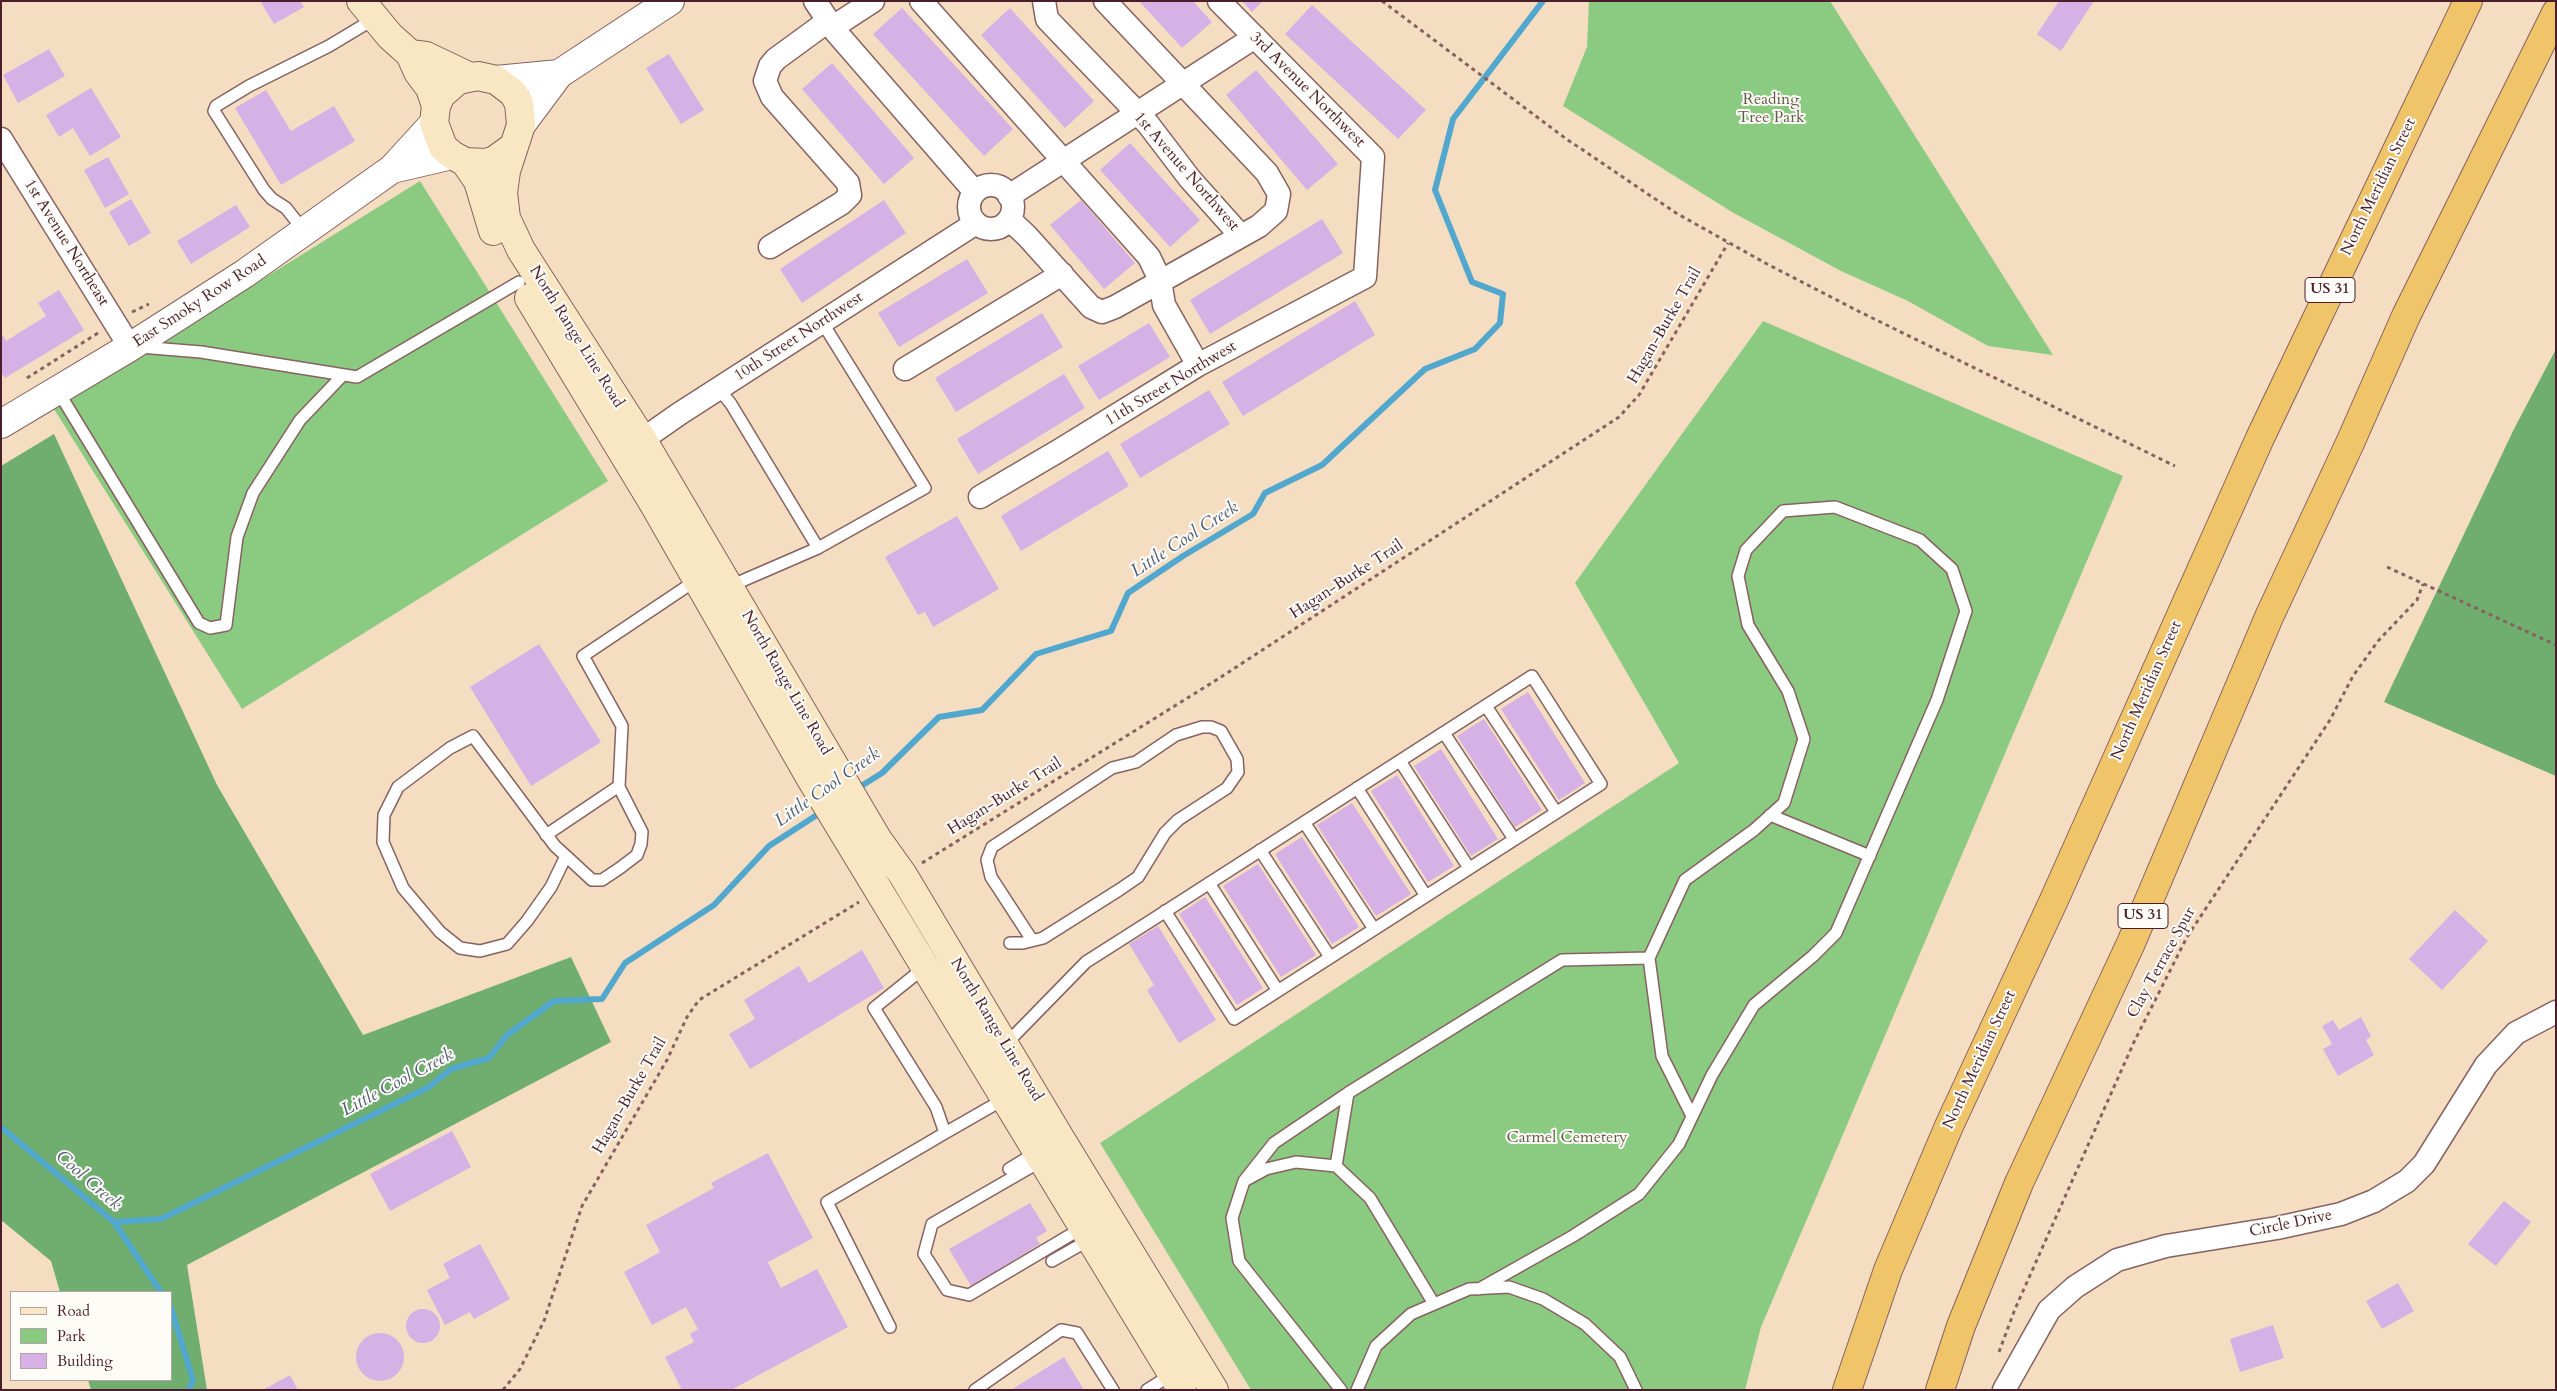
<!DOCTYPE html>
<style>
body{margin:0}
#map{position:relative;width:2557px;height:1391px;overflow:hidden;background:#f5ddc2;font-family:Cardo,serif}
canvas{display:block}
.frame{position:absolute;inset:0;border:2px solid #4a1f2b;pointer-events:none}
.legend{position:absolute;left:10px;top:1291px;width:162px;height:90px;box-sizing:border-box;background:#fdfcf7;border:1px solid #b5a4a5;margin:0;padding:6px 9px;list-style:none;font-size:15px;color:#4a1f2b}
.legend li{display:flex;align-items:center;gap:10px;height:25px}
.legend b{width:25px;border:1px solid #b5a4a5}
</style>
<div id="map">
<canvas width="2557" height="1391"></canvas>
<div class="frame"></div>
<ul class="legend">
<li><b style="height:6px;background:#f9e7c3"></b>Road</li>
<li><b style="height:14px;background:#8bca81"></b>Park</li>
<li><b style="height:14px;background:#d5b1e5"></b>Building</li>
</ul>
</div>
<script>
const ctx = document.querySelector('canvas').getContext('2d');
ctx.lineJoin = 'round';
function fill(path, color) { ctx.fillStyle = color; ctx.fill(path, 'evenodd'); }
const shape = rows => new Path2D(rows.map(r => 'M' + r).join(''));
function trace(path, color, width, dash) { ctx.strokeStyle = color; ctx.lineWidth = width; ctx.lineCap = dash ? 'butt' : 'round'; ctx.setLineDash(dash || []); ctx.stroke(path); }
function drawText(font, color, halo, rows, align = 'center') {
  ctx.font = font + ' Cardo,serif'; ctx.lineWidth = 4; ctx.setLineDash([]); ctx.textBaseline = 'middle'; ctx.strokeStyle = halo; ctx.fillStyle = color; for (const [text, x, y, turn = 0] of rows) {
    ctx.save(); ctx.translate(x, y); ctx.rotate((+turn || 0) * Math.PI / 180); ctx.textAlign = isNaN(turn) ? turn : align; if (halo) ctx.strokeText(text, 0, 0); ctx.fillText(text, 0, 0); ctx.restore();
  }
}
fill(shape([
 [1589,1,1830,1,2053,355,1988,346,1908,301,1841,271,1732,212,1563,106,1587,47],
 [420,181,608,481,242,709,54,409],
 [1763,321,2123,476,1761,1327,1745,1390,1251,1390,1100,1143,1679,763,1575,583]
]), '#8bca81');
fill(shape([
 [2556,349,2556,776,2384,702,2514,429],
 [54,434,217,785,363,1035,571,957,611,1042,187,1265,207,1390,91,1390,88,1380,171,1380,171,1292,60,1292,51,1261,1,1220,1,466]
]), '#70ae6f');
trace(shape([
 [855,790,882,773,939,717,982,710,1036,654,1111,631,1128,593,1183,556,1253,514,1265,493,1322,465,1425,369,1475,349,1500,323,1503,294,1472,282,1435,190,1453,119,1543,1],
 [1,1127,114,1222,161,1292],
 [114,1222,161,1219,429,1087,451,1069,489,1058,507,1035,554,1001,602,999,625,963,714,905,769,846,823,811],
 [171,1308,193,1380,189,1390]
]), '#51a7cd', 6);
fill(shape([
 [260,1,300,1,304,7,274,24],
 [1139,1,1193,1,1212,22,1182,48],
 [1242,1,1263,1,1252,12],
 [2059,1,2094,1,2061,51,2037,34],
 [1312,5,1426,110,1398,139,1285,34],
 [902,8,1013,129,984,156,873,34],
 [1010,8,1094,101,1065,128,981,35],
 [49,49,65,76,18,103,3,75],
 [669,54,704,110,681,124,646,68],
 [832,63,914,158,884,184,802,89],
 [1256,70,1338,164,1307,190,1226,95],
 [91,88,121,137,90,156,73,128,59,137,46,115],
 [266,90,291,131,334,106,355,141,281,185,235,108],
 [1130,143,1200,220,1170,247,1100,170],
 [108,157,129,194,105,208,84,170],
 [131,199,151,233,129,246,109,212],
 [884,200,906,233,802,303,780,269],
 [1081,200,1135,263,1104,289,1050,225],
 [236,205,250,227,191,264,177,241],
 [1322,219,1343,253,1210,334,1190,300],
 [967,259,988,293,899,347,878,313],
 [59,290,84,330,5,378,1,372,1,333,6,341,46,316,38,303],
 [1355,301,1375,335,1243,416,1222,382],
 [1042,313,1063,347,956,412,935,378],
 [1149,323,1170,357,1099,400,1078,366],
 [1064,374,1085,408,978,474,957,439],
 [1209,390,1230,424,1140,478,1120,444],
 [1108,451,1129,486,1021,551,1001,516],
 [957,516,999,589,933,627,925,612,918,615,885,557],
 [539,644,601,742,531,786,470,687],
 [1528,692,1585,783,1559,800,1501,709],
 [1484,719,1542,810,1515,827,1457,736],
 [1441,749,1498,839,1471,856,1414,766],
 [1397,775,1454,866,1428,882,1371,791],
 [1352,803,1411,894,1376,916,1317,825],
 [1302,837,1359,927,1332,944,1275,854],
 [1258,864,1316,955,1281,977,1223,886],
 [1205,897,1263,988,1237,1005,1179,914],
 [2455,910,2488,941,2442,990,2409,959],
 [1158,926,1216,1020,1179,1043,1147,990,1154,985,1129,944],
 [862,950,884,988,750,1069,729,1034,755,1019,744,1000,799,966,809,983],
 [2361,1017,2371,1036,2366,1040,2374,1055,2338,1076,2323,1049,2332,1044,2322,1026,2333,1020,2339,1030],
 [452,1131,471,1167,390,1211,370,1174],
 [768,1153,813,1238,768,1262,781,1288,817,1269,848,1327,731,1390,682,1390,665,1357,694,1342,690,1334,698,1329,686,1307,652,1325,624,1272,660,1252,646,1225,714,1188,711,1183],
 [2504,1201,2531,1222,2496,1266,2468,1244],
 [1030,1203,1047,1231,1036,1238,1040,1244,971,1286,949,1249],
 [480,1244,510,1299,474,1319,470,1312,445,1325,427,1290,450,1278,443,1264],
 [2398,1283,2414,1311,2382,1329,2366,1301],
 '406 1326a17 17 0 1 1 34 0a17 17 0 1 1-34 0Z',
 [2273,1325,2284,1358,2240,1372,2230,1339],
 '356 1357a24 24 0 1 1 48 0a24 24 0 1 1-48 0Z',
 [1064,1357,1084,1390,1011,1390],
 [290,1375,298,1390,263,1390]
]), '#d5b1e5');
const service = shape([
 [304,231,286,208,272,199,264,190,214,111,216,106,249,86,329,46,374,19],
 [140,347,201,352,357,377,519,282],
 [719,389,731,404,818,548],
 [58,391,199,623,210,628,226,625,237,537,253,493,300,420,342,376],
 [728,587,818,548,925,488,822,322],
 [1486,706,1556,812],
 [1444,733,1514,839],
 [1400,761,1469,868],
 [1357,788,1426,896],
 [1770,815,1870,856],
 [1304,822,1374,929],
 [546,835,619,786],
 [1260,850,1330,957],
 [566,856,551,887,527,921,507,944,480,951,460,948,440,932,403,888,383,842,384,815,398,787,450,748,473,736,555,846,566,856,592,880,602,880,620,868,637,855,641,844,642,832,619,787,622,726,583,656,698,579],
 [1209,883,1278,991],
 [1010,943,1023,943,1043,938,1119,890,1138,877,1165,833,1178,820,1227,788,1238,772,1237,759,1221,731,1211,727,1202,727,1176,735,1136,762,1112,768,992,847,987,860,991,877,1032,940],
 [1649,958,1662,1056,1692,1116],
 [1004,1046,1086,962,1152,920,1532,676,1601,784,1234,1019,1165,911],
 [945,1133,1006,1098],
 [1043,1160,932,1224,924,1254,947,1290,969,1295,1082,1228],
 [1336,1166,1348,1093],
 [1009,1169,1037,1152],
 [1244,1181,1274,1143,1348,1093,1562,960,1649,958,1685,880,1754,830,1784,803,1804,739,1788,691,1748,625,1738,576,1746,550,1783,511,1835,507,1920,540,1952,569,1966,611,1937,700,1836,933,1813,956,1754,1005,1712,1075,1679,1144,1639,1194,1573,1236,1479,1289],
 [1052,1261,1089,1240],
 [890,1327,827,1202,945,1133,936,1107,874,1008,925,967],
 [975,1390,1061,1330,1077,1333,1113,1390],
 [1147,1390,1174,1373],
 [1341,1390,1239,1261,1232,1218,1244,1181,1266,1169,1296,1162,1336,1166,1370,1198,1434,1304],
 [1357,1390,1376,1346,1411,1314,1469,1289,1509,1287,1543,1299,1585,1324,1620,1357,1636,1390]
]);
const minor = shape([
 [815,1,835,31,975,192],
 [921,1,1149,257,1160,280,1164,305,1198,365],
 [1044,1,1047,19,1148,124,1190,179,1241,236],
 [833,27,873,1],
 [1,139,130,347],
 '969 207a22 22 0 1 1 44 0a22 22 0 1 1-44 0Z',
 [1009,196,1255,37],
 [1009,219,1027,236,1091,307,1102,312,1115,307,1259,226,1276,211,1279,194,1267,173,1105,1],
 [770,247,842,203,850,195,848,183,772,97,765,81,770,66,776,59,828,21],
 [905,369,1062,274],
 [629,449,679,414,976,223],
 [980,497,1060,450,1198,365,1365,277,1373,157,1219,1],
 [2004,1390,2049,1310,2075,1287,2117,1260,2166,1246,2277,1228,2341,1214,2374,1201,2407,1181,2424,1164,2486,1065,2516,1033,2556,1012]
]);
const tertiary = shape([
 [496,80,559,74],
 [521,125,559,74,670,1],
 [392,169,452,155],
 [1,424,130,347,244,274,392,169,434,123]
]);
const secondary = shape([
 [361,1,390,36,410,54,418,72,430,88,436,106],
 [410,54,426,56,468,76],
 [513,147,495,160,486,163,465,162,452,155,443,147,434,123,436,106,441,95,458,80,478,76,496,80,513,93,519,103,521,125,506,171,503,193,506,218,521,250,642,439,878,840,903,875,1060,1138,1214,1390],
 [465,162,478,181,493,231],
 [529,298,655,506,811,779,1182,1390]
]);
const motorway = shape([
 [1847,1390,1888,1270,1949,1126,2054,900,2260,438,2468,1],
 [1940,1390,1961,1326,2019,1183,2131,943,2269,617,2350,443,2406,316,2556,13]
]);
trace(service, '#866260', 14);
trace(minor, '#866260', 25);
trace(tertiary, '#866260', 30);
trace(secondary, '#866260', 30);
trace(motorway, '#866260', 30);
trace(shape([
 [1382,1,1565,138,1676,213,1767,264,1860,312,2175,466],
 [132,312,149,304],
 [27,378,98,333],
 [2387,567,2556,645],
 [922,863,1218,679,1619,417,1639,395,1728,243],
 [1999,1352,2015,1309,2134,1042,2187,937,2330,720,2353,676,2378,641,2417,600,2423,584],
 [503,1390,520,1369,544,1321,582,1206,667,1060,687,1017,699,1000,859,902]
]), '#866260', 3, [4, 4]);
trace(service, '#fff', 11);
trace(minor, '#fff', 22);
trace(tertiary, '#fff', 28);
trace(secondary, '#f9e7c3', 28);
trace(motorway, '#f0c469', 28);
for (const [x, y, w] of [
 [2330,290,50],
 [2143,916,50]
]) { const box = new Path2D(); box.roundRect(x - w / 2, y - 12.5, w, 25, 4); ctx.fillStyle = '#fdfcf7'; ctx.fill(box); trace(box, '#4a1f2b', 1); }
drawText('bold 15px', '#4a1f2b', null, [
 ["US 31",2330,290],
 ["US 31",2143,916]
]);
drawText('16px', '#4a1f2b', '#fdfcf7', [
 ["3rd Avenue Northwest",1307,90,45],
 ["1st Avenue Northwest",1186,172,49],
 ["North Meridian Street",2379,187,-64],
 ["1st Avenue Northeast",66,243,58],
 ["East Smoky Row Road",200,302,-33],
 ["Hagan-Burke Trail",1665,326,-60],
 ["North Range Line Road",576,337,58],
 ["10th Street Northwest",799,337,-33],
 ["11th Street Northwest",1171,384,-31],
 ["Hagan-Burke Trail",1347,580,-33],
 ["North Range Line Road",786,683,60],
 ["North Meridian Street",2147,691,-66],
 ["Hagan-Burke Trail",1005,797,-32],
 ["Clay Terrace Spur",2162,963,-61],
 ["North Range Line Road",996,1030,59],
 ["North Meridian Street",1980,1060,-65],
 ["Hagan-Burke Trail",630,1096,-60],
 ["Circle Drive",2291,1224,-12]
]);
drawText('16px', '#615b49', '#fdfcf7', [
 ["Reading",1771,100],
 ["Tree Park",1771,118],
 ["Carmel Cemetery",1567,1138]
]);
drawText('italic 18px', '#4d5c74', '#fdfcf7', [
 ["Little Cool Creek",1185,540,-33],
 ["Little Cool Creek",828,788,-35],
 ["Little Cool Creek",398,1083,-28],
 ["Cool Creek",88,1181,41]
]);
</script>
